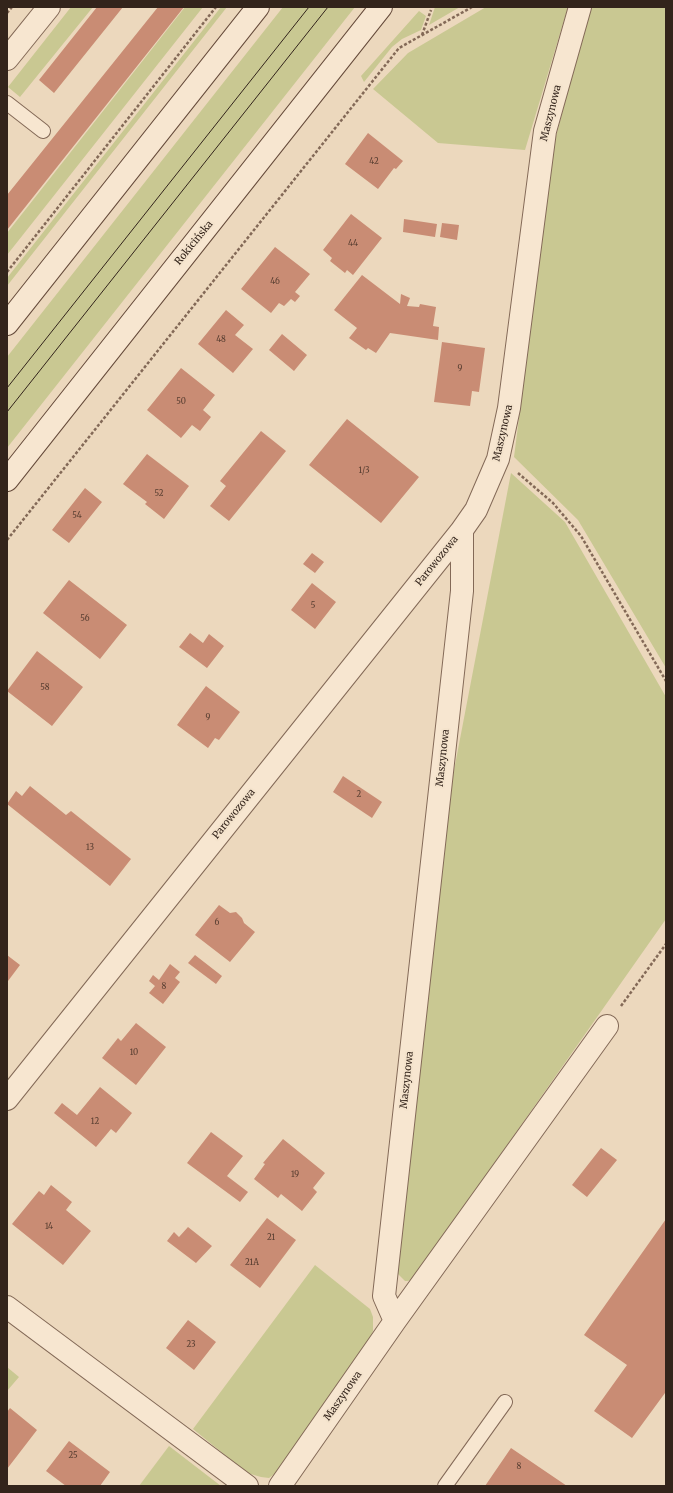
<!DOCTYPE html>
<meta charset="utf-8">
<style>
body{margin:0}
#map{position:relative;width:673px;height:1493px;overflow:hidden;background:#ecd8bd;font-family:Merriweather,serif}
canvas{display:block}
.frame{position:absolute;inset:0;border:8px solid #33241b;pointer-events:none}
</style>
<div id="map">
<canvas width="673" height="1493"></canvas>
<div class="frame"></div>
</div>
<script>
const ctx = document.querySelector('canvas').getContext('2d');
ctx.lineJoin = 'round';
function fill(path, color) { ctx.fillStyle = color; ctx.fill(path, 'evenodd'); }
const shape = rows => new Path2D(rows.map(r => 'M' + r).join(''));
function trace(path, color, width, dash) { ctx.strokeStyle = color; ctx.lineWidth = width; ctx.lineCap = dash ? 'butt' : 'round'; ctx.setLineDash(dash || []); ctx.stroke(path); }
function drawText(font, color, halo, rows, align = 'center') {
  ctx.font = font + ' Merriweather,serif'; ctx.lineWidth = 4; ctx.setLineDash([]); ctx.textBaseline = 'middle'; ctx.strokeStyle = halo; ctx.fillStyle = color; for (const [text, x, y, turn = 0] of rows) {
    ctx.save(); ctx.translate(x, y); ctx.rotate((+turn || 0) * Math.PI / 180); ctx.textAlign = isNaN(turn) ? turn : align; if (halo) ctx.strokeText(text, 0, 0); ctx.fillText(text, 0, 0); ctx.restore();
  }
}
fill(shape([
 [71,7,93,7,20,97,8,87],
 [185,7,203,7,7,255,7,233],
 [221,7,227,7,7,286,7,278],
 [283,7,355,7,7,448,7,357],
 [435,7,460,7,429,25],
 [486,7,568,7,525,150,438,143,373,89,408,53],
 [590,7,666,7,666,668,578,520,514,457,554,144],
 [419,11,426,16,421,30,402,39,392,47,364,82,361,76],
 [511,473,565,522,666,697,666,919,413,1279,408,1281,405,1281,397,1273,441,838],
 [315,1265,370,1309,373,1317,373,1331,367,1347,276,1473,269,1478,261,1477,247,1473,193,1429],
 [7,1367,19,1377,7,1391],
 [169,1446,221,1486,139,1486]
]), '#c9c892');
fill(shape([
 [97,7,123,7,54,93,39,80],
 [158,7,184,7,7,230,7,195],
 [368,133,403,161,396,169,394,168,378,189,345,164],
 [351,214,382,238,353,275,347,270,345,273,330,261,332,258,323,250],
 [404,219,437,224,435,237,403,232],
 [442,223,459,225,457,240,440,237],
 [275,247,310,274,295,292,300,296,295,302,291,299,284,306,279,303,271,313,241,289],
 [362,275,400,304,401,294,410,298,407,306,419,307,420,304,436,307,433,326,439,327,438,340,390,333,376,353,368,348,366,350,349,338,357,328,334,310],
 [226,310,244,325,235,335,253,349,233,373,198,344],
 [282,334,307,355,294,371,269,350],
 [442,342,485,348,479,392,472,391,470,406,434,402],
 [181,368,215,395,203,410,211,417,200,431,192,425,181,438,147,410],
 [347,419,419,477,381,523,309,465],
 [261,431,286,451,229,521,210,506,226,486,220,481],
 [147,454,189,486,164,519,145,504,147,502,123,484],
 [85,488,102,502,69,543,52,530],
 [312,553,324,562,315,573,303,564],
 [69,580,127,625,100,659,43,613],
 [312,583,336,602,315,629,291,610],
 [190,633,203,643,209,634,224,646,207,668,179,647],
 [37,651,83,687,52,726,7,691],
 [206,686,240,712,219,740,215,738,208,748,177,725],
 [343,776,382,802,372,818,333,792],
 [30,786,66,815,71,811,131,859,110,886,7,804,16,791,22,796],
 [219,905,230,913,236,912,242,918,244,923,255,932,230,962,195,935],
 [7,955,20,965,8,981,7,980],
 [195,955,222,976,216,984,188,963],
 [170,964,180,972,175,978,180,982,163,1004,149,993,155,986,149,981,153,975,159,980],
 [136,1023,166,1047,136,1085,102,1058,118,1038,121,1041],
 [100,1087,132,1113,116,1133,111,1129,96,1147,54,1113,62,1103,77,1115],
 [211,1132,243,1156,227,1176,248,1192,240,1202,187,1163],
 [283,1139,325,1173,313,1188,317,1192,302,1211,281,1194,278,1198,254,1179,265,1164,263,1163],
 [601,1148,617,1160,587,1197,572,1185],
 [51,1185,72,1202,66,1210,91,1231,63,1265,12,1224,39,1191,44,1195],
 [267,1218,296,1240,260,1288,230,1265],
 [666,1219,666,1394,665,1393,632,1438,594,1411,627,1365,584,1335],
 [188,1227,212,1246,196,1263,167,1241,174,1232,179,1237],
 [188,1320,216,1342,194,1370,166,1348],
 [10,1408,37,1430,7,1469,7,1412],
 [69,1441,110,1472,100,1486,66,1486,46,1471],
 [511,1448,567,1486,485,1486]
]), '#c98c74');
const service = shape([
 [7,103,43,131],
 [445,1486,505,1402]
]);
const minor = shape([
 [7,59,49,7],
 [7,1099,462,530],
 [7,1307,247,1486],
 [395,1321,384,1296,462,591,462,530,476,510,498,459,509,408,545,131,580,7],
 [280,1486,395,1321,607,1026]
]);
const secondary = shape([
 [7,324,258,7],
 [7,480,381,7]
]);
trace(service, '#836957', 16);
trace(minor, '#836957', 24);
trace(secondary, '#654a3a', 24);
trace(shape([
 [7,13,12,7],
 [422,35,431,10],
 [7,272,216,7],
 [518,473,553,503,581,536,666,681],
 [7,540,399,48,472,7],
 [621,1006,666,944]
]), '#836957', 2.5, [3, 2]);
trace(service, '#f7e6d0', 14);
trace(minor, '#f7e6d0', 22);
trace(secondary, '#f7e6d0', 22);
trace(shape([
 [7,388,309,7],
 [7,412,328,7]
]), '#33241b', 1);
drawText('8px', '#583e31', null, [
 ["42",374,162],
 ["44",353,244],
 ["46",275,282],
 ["48",221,340],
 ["9",460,369],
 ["50",181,402],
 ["1/3",364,471],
 ["52",159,494],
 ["54",77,516],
 ["5",313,606],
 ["56",85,619],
 ["58",45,688],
 ["9",208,718],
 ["2",359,795],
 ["13",90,848],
 ["6",217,923],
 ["8",164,987],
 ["10",134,1053],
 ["12",95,1122],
 ["19",295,1175],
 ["14",49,1227],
 ["21",271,1238],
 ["21A",252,1263],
 ["23",191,1345],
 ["25",73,1456],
 ["8",519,1467]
]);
drawText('10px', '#33241b', '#f4e3cc', [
 ["Maszynowa",551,113,-76],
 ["Rokicińska",194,243,-51],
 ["Maszynowa",503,433,-77],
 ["Parowozowa",437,561,-51],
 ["Maszynowa",443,758,-84],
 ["Parowozowa",234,814,-51],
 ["Maszynowa",407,1080,-84],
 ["Maszynowa",343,1396,-55]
]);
</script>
